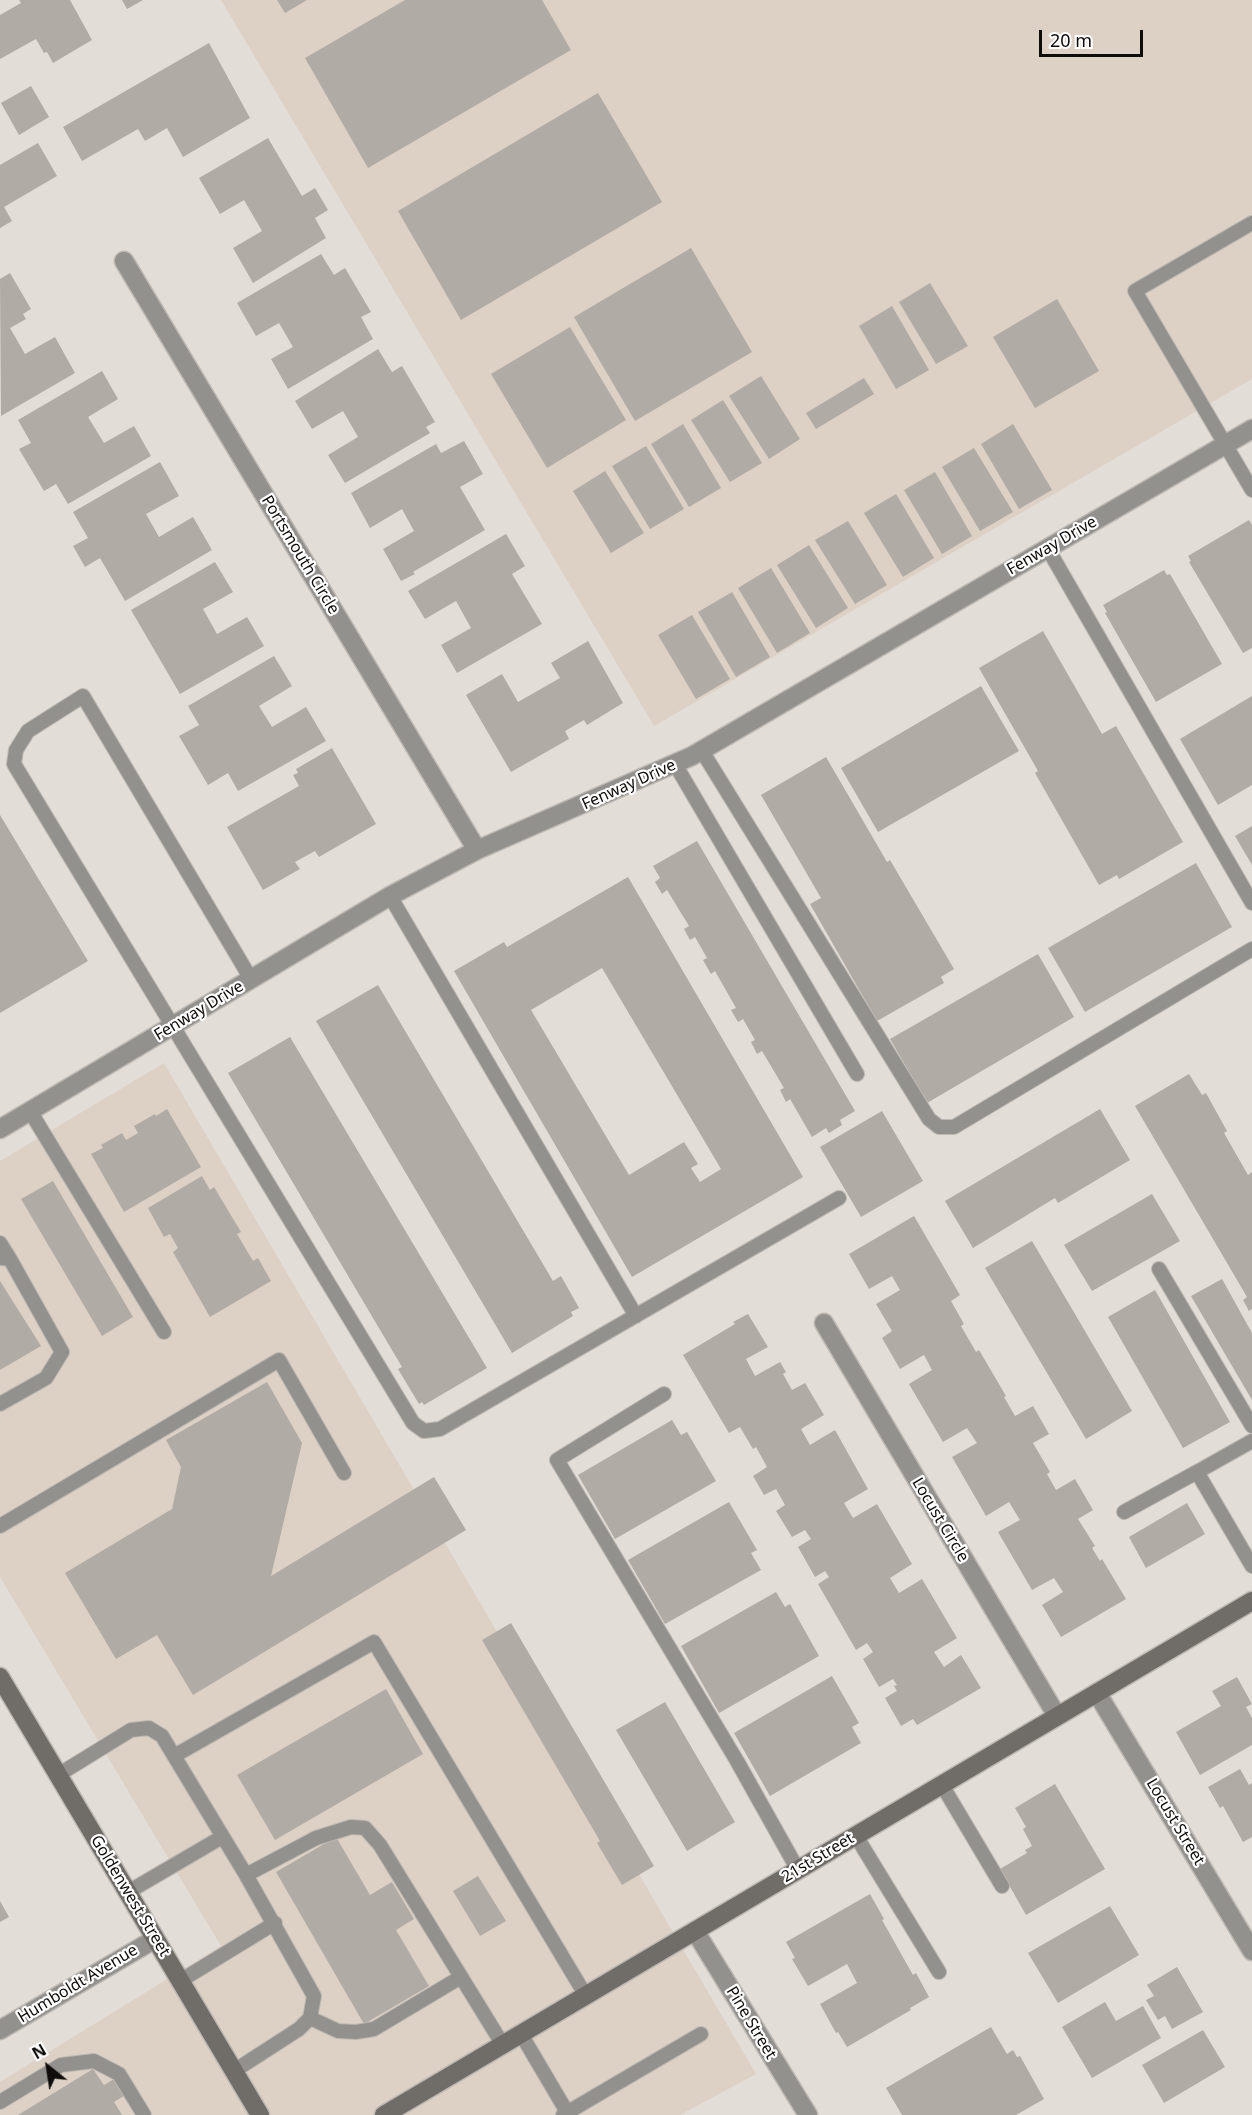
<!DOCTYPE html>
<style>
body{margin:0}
#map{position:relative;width:1252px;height:2115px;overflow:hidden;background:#e3ddd7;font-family:"Noto Sans",sans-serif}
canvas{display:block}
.north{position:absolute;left:18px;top:2037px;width:60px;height:60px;-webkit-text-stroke:4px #fff;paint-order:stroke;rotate:330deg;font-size:16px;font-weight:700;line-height:24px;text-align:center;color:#0f0d0b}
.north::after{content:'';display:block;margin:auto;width:21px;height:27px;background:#0f0d0b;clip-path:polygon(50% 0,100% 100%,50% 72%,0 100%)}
.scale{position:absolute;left:1039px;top:30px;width:104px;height:27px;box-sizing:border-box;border:3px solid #0f0d0b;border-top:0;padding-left:8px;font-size:18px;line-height:21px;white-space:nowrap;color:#0f0d0b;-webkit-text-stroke:4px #fff;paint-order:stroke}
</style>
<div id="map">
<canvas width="1252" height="2115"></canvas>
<div class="north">N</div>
<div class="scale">20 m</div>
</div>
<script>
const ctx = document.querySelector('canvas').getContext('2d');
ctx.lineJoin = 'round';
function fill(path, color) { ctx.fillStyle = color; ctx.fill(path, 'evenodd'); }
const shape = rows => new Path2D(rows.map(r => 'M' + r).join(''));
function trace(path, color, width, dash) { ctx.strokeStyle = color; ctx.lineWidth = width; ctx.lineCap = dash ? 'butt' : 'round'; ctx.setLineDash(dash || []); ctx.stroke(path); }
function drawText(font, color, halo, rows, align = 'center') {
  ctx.font = font + ' "Noto Sans",sans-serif'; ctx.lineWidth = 4.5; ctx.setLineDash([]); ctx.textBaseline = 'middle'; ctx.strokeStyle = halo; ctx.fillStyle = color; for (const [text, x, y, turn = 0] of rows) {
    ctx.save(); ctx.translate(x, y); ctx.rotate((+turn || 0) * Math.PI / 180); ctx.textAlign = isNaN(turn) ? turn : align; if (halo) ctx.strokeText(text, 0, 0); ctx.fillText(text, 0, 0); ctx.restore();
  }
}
fill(shape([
 [221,0,1252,0,1252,379,654,726],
 [164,1063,756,2074,680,2115,0,2115,0,2082,221,1946,0,1577,0,1161]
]), '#ddd1c5');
fill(shape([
 [19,0,70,0,92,40,53,63,47,52,44,53,36,39,0,59,0,15,21,3],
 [122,0,143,0,127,9],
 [277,0,307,0,285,13],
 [405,0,542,0,571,50,368,168,305,58],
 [209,43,250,118,183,157,167,128,145,141,138,129,82,161,63,127],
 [31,86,49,117,19,135,1,103],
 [598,93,662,202,461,320,398,211],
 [268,138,302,196,315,188,328,210,315,218,326,238,253,283,233,248,262,231,244,200,220,214,199,178],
 [38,143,57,176,4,207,12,221,0,228,0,165],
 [691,248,752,352,635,421,574,317],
 [321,254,334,275,345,268,371,312,361,317,373,339,288,389,271,359,293,347,279,323,256,336,237,303],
 [10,273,31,309,23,314,26,319,10,328,25,354,55,337,75,373,1,416,0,279],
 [930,283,968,346,936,364,899,302],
 [1057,299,1099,371,1035,408,993,337],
 [892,306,929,370,896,389,859,326],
 [570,327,626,420,547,468,491,374],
 [378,349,392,372,402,366,435,422,426,427,430,433,345,483,328,455,358,437,343,411,312,429,295,401],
 [102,371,118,399,88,417,104,443,134,426,151,456,68,504,56,484,44,491,19,449,31,443,18,420],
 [761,376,800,439,769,459,729,396],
 [864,378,874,394,816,429,806,413],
 [723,400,762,463,730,482,691,420],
 [683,424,721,488,689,507,651,444],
 [1013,424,1052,490,1019,509,981,444],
 [464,441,483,474,460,487,485,530,413,572,415,574,401,581,383,549,414,531,402,509,370,528,351,493,436,444,441,453],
 [646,446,684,509,650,529,612,466],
 [974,448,1013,512,980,531,942,467],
 [160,462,179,496,146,514,159,537,193,517,212,550,125,601,100,558,85,567,73,546,88,538,73,512],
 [605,471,644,533,611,553,573,491],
 [935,472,972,536,942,554,904,490],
 [896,494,934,558,903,577,864,513],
 [1249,520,1252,525,1252,648,1243,653,1189,562,1191,561,1188,556],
 [848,521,887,585,855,604,815,540],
 [506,534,525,566,512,574,542,624,457,673,441,645,471,628,456,601,425,619,408,591],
 [809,545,848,608,816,628,777,565],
 [215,562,233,592,203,609,217,634,247,617,264,646,180,694,131,610],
 [771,568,810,633,777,653,738,588],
 [1164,570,1167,575,1170,574,1222,664,1156,702,1105,613,1107,612,1103,605],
 [732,592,770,657,736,677,698,612],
 [692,615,730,679,696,699,658,635],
 [1043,631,1102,734,1116,726,1183,842,1119,879,1117,875,1099,885,1035,773,1038,771,979,668],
 [588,641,623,703,587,725,584,720,565,731,569,739,511,772,466,695,502,674,518,702,560,678,551,663],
 [274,656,292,686,259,706,272,727,306,707,326,741,238,791,228,773,208,785,179,736,199,725,188,706],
 [981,686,1019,751,878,832,841,768],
 [1252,696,1252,785,1218,805,1180,739],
 [332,748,376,824,319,857,315,851,295,862,300,869,263,890,227,827,299,786,293,775,298,773,296,769],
 [826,757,887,862,890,860,954,969,941,977,944,983,877,1021,810,904,821,898,761,795],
 [0,815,88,961,0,1013],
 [1252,826,1252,865,1235,836],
 [697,841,855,1111,840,1120,842,1125,829,1133,826,1128,812,1137,790,1099,786,1102,780,1090,784,1088,762,1051,757,1054,751,1042,755,1040,743,1019,738,1022,731,1010,736,1008,715,971,711,974,703,960,707,958,695,937,690,940,684,929,689,926,667,890,662,894,655,882,660,878,653,866],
 [1196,863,1232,927,1085,1012,1048,948],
 [628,877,803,1177,632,1277,454,971,504,942,507,947],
 [602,968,721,1169,700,1182,691,1168,698,1164,684,1142,629,1175,531,1010],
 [1038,954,1074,1017,927,1103,890,1039],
 [378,985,553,1281,561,1276,579,1308,571,1312,573,1316,512,1353,316,1021],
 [290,1037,487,1368,424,1405,422,1402,419,1404,398,1369,402,1367,228,1073],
 [1189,1074,1202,1095,1206,1093,1227,1131,1224,1133,1248,1175,1252,1172,1252,1309,1249,1311,1243,1300,1247,1297,1135,1106],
 [167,1109,201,1167,124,1212,91,1154,103,1148,101,1145,122,1133,126,1140,138,1133,134,1126,155,1114,156,1116],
 [1100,1109,1130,1160,1058,1203,1055,1198,973,1248,945,1201],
 [882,1111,923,1181,861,1217,820,1147],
 [202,1176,210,1190,214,1187,241,1232,237,1234,253,1261,258,1258,271,1281,210,1317,173,1252,178,1248,170,1234,164,1237,148,1208],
 [53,1181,133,1317,102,1336,21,1199],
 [1152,1194,1180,1241,1092,1291,1064,1245],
 [914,1216,960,1295,951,1301,964,1324,961,1326,976,1352,979,1350,1006,1396,1004,1397,1015,1416,1033,1406,1049,1434,1033,1443,1050,1472,1047,1474,1056,1490,1075,1479,1093,1510,1078,1519,1095,1546,1092,1548,1100,1561,1102,1559,1126,1599,1061,1637,1042,1605,1063,1592,1054,1578,1032,1590,998,1532,1020,1520,1009,1502,986,1516,952,1457,977,1443,967,1428,943,1442,909,1384,932,1370,924,1355,900,1369,882,1338,892,1331,876,1304,900,1290,892,1276,869,1289,849,1254],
 [1032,1241,1132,1411,1086,1439,985,1268],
 [1222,1279,1252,1333,1252,1400,1191,1296],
 [0,1281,41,1346,0,1370],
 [1155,1290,1230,1422,1183,1448,1108,1317],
 [748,1314,768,1347,746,1359,755,1376,780,1362,786,1372,783,1374,792,1390,805,1383,824,1415,801,1429,810,1445,835,1430,868,1489,844,1503,853,1518,877,1504,912,1564,890,1578,899,1593,922,1579,957,1638,934,1652,944,1667,961,1655,981,1688,917,1725,913,1719,901,1726,885,1698,897,1691,894,1686,897,1685,893,1679,879,1687,863,1659,873,1652,867,1643,856,1650,818,1584,829,1577,825,1571,815,1577,798,1547,811,1539,805,1530,792,1537,776,1511,785,1505,776,1489,764,1495,753,1476,767,1467,756,1447,753,1449,740,1427,729,1433,683,1355,735,1324,733,1322],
 [267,1382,302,1443,271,1576,434,1477,466,1530,193,1695,157,1635,116,1659,65,1573,172,1509,181,1467,166,1440],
 [672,1420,681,1435,687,1432,716,1481,615,1539,578,1475],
 [729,1502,757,1550,751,1553,761,1570,665,1624,628,1560],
 [1187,1503,1205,1534,1146,1568,1129,1537],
 [776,1592,785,1607,790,1604,819,1656,719,1713,681,1646],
 [511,1623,654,1866,622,1885,597,1843,600,1841,482,1640],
 [832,1676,859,1723,852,1727,861,1743,770,1796,734,1733],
 [1237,1677,1252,1704,1246,1707,1252,1718,1252,1745,1200,1775,1176,1732,1221,1706,1212,1691],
 [386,1689,423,1754,275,1840,237,1775],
 [665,1702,735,1822,687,1851,616,1730],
 [1240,1769,1249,1785,1252,1783,1252,1837,1243,1842,1223,1806,1220,1808,1208,1787],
 [1055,1784,1105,1869,1026,1915,1000,1869,1027,1853,1025,1850,1032,1846,1023,1829,1026,1827,1015,1808],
 [336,1837,370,1895,392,1882,414,1919,396,1930,429,1986,364,2024,276,1872],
 [478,1876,506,1921,480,1936,453,1891],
 [870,1894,884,1919,882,1920,913,1975,916,1973,929,1997,910,2008,911,2010,847,2047,838,2032,836,2033,820,2004,857,1983,847,1964,808,1986,792,1959,795,1958,786,1942],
 [0,1901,9,1917,0,1922],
 [1110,1906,1139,1955,1058,2003,1028,1953],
 [1177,1967,1203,2012,1172,2029,1165,2016,1158,2020,1146,2000,1154,1996,1147,1985],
 [1105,2002,1116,2021,1143,2006,1161,2038,1092,2078,1062,2027],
 [991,2027,1007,2054,1013,2050,1017,2057,1020,2056,1044,2099,1016,2115,902,2115,886,2088],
 [1203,2030,1225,2067,1164,2103,1142,2065],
 [93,2069,104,2085,114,2079,124,2096,114,2102,122,2115,18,2115]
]), '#b1aba5');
const lane = shape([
 [1252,223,1135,291,1252,490],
 [1048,549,1252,903],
 [702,751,929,1119,939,1127,954,1127,1252,949],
 [675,764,857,1074],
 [390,896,636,1316],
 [251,979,83,696,28,731,16,750,14,764,413,1423,424,1431,440,1429,839,1198],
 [30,1111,164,1332],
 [0,1243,10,1259],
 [0,1258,10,1259,62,1352,46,1378,0,1404],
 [1159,1269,1252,1426],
 [664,1394,557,1460,737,1761,798,1870],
 [1252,1441,1197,1472,1252,1566],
 [1124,1512,1197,1472],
 [0,1526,279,1360,344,1473],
 [174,1756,374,1642,586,1996],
 [58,1775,131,1730,149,1728,162,1736,246,1875,316,1838,351,1827,365,1828,380,1845,503,2045],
 [942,1785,1002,1886],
 [856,1836,939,1972],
 [128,1892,222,1837],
 [180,1981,275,1923],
 [310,2018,338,2031,356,2032,374,2029,461,1977],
 [521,2034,567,2112],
 [234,2071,299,2029,310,2018,314,1996,246,1875],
 [0,2102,61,2065,94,2061,119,2074,144,2115],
 [563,2115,701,2034]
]);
const street = shape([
 [124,261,477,850],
 [0,1129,390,896,477,850,692,756,1252,429],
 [824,1323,1057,1716],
 [1097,1693,1252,1951],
 [695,1931,808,2115],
 [0,2030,155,1939]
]);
const secondary = shape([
 [0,1677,260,2115],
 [384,2115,1252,1601]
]);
trace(lane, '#bdb8b2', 16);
trace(street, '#bdb8b2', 21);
trace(secondary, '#bdb8b2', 21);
trace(lane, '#93918e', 14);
trace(street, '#93918e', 18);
trace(secondary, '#706c68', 18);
drawText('16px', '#0f0d0b', '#fff', [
 ["Fenway Drive",1052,546,-30],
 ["Portsmouth Circle",300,555,59],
 ["Fenway Drive",629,785,-24],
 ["Fenway Drive",199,1011,-31],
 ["Locust Circle",940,1520,59],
 ["Locust Street",1175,1822,59],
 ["21st Street",818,1858,-31],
 ["Goldenwest Street",130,1896,59],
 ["Humboldt Avenue",78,1984,-31],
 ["Pine Street",751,2023,59]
]);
</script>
